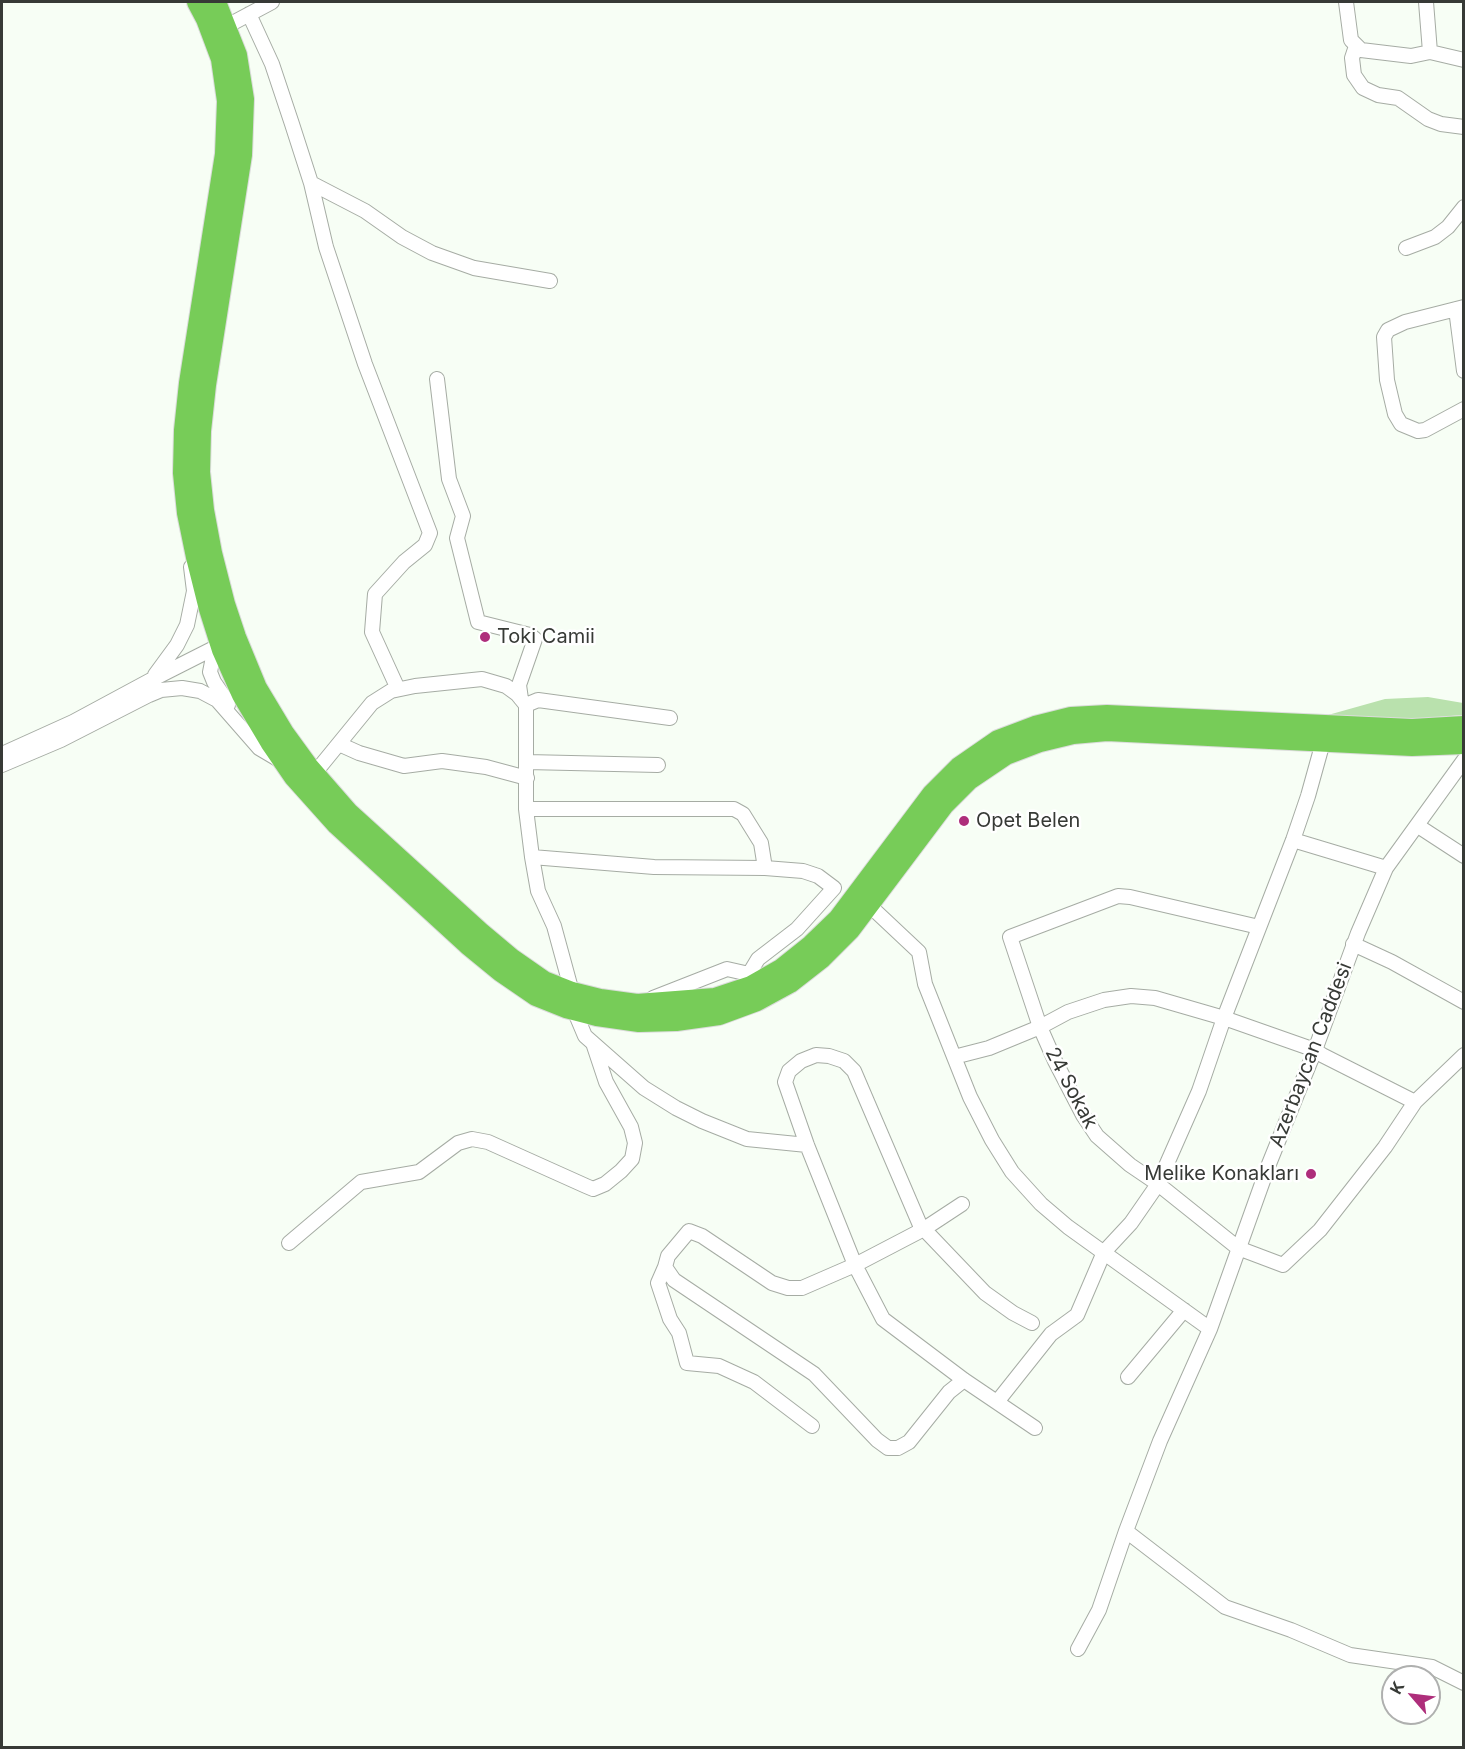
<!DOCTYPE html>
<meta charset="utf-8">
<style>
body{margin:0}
#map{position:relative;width:1465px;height:1749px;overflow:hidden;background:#f7fef5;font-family:Inter,sans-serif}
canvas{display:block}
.frame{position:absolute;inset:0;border:3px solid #373a36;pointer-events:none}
.north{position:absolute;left:1381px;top:1665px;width:60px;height:60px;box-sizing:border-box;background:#fff;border:2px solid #afb0af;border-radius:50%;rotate:298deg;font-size:16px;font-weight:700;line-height:24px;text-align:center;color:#373a36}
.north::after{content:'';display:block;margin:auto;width:21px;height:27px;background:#ae2e7b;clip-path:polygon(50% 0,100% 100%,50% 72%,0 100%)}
</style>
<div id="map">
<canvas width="1465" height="1749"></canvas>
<div class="frame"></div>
<div class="north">K</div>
</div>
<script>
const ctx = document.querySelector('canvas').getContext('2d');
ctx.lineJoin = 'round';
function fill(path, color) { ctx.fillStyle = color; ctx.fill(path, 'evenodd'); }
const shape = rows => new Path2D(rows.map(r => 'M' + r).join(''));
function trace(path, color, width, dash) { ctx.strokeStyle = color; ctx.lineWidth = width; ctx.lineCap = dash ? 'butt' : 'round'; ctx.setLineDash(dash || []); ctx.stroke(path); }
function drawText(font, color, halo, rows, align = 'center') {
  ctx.font = font + ' Inter,sans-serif'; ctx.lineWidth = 5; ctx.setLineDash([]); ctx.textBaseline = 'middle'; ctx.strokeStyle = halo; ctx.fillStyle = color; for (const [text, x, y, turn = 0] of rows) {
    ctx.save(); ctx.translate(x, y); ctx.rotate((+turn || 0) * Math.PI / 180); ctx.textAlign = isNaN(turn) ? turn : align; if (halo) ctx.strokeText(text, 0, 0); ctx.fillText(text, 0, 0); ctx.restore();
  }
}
fill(shape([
 [1428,697,1463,703,1463,715,1415,719,1328,715,1385,699]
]), '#b9e1ad');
const minor = shape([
 [1346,2,1351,40,1361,50,1411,56,1430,52,1464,60],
 [1426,2,1430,52],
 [249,14,272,64,292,124,311,183,326,247,365,364,430,533,425,545,404,562,375,594,372,632,398,689],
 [227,26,272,2],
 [1356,46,1352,58,1354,75,1363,88,1378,95,1398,98,1428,119,1441,124,1464,127],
 [311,183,365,211,402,237,432,253,474,268,550,281],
 [1406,248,1435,237,1448,227,1464,207],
 [1464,307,1405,322,1388,330,1384,337,1387,380,1395,414,1401,424,1418,431,1425,430,1464,409],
 [1456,309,1464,371],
 [437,379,449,479,463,516,457,538,478,622,530,635,535,639,519,685,521,699],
 [222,650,212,662,210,672,214,682,227,701,228,705],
 [155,675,177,645,187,625,194,591,191,567],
 [526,705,538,700,670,718],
 [339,744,359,753,404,766,442,761,486,767,527,778],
 [2,754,73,722,151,680,228,641],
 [527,762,658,765],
 [2,765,61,740,149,695,161,690,182,688,200,691,217,700,259,748,281,761],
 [314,774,372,703,391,691,415,686,482,679,506,686,517,694,526,705,526,809,532,857,654,867,765,868,803,871,818,876,834,888,797,929,758,959,749,974,754,994],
 [526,809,734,809,743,814,761,843,765,868],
 [1418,826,1464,856],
 [1293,840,1386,868],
 [532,857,538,891,554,926,572,992],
 [869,905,919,952,925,984,970,1097,992,1140,1012,1172,1041,1204,1068,1227,1210,1329],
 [1259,927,1130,897,1118,896,1010,937,1040,1027,1055,1061,1083,1115,1097,1136,1130,1165,1158,1184,1238,1248,1283,1265,1320,1230,1385,1147,1415,1102,1464,1055],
 [1353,944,1392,962,1464,1002],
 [653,998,727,969,749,974],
 [574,1010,585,1036,644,1088,676,1108,702,1121,747,1139,807,1145],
 [954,1057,989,1048,1040,1027,1068,1012,1104,1000,1131,996,1155,998,1224,1018,1315,1050,1322,1055,1415,1102],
 [962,1204,924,1229,855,1265,802,1288,788,1288,772,1283,702,1236,689,1231,668,1256,665,1267,674,1280,814,1374,877,1440,888,1448,898,1448,909,1442,949,1392,964,1380],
 [289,1243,361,1182,419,1172,458,1143,472,1139,488,1142,586,1186,593,1189,605,1184,621,1171,632,1159,635,1143,631,1127,606,1082,593,1043],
 [665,1267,658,1283,670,1319,679,1333,687,1363,719,1366,754,1382,812,1426],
 [1032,1323,1013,1313,985,1293,920,1225,854,1071,844,1061,829,1056,816,1055,801,1061,789,1071,785,1082,807,1145,855,1265,883,1319,964,1380,1035,1428],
 [1128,1377,1184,1310],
 [997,1402,1051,1334,1077,1315,1104,1252,1131,1223,1158,1184,1199,1091,1224,1018,1293,840,1308,796,1323,742],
 [1126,1531,1225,1607,1291,1630,1350,1655,1432,1667,1464,1683],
 [1078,1649,1099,1610,1126,1531,1160,1441,1210,1329,1269,1164,1315,1050,1358,933,1386,868,1464,760]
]);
const highway = shape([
 [197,2,206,19,221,59,227,101,225,154,189,383,184,430,183,473,187,513,196,557,209,609,222,650,242,695,270,742,294,777,337,825,468,945,501,972,536,996,566,1008,597,1016,639,1022,676,1021,719,1015,757,1001,790,983,822,958,850,930,944,805,969,780,1006,755,1040,742,1073,734,1107,731,1412,746,1464,744],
 [216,2,237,55,244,99,242,155,206,385,201,431,200,472,204,510,212,553,225,604,236,637,257,688,284,733,308,766,349,813,480,932,511,958,544,981,572,992,600,999,637,1004,715,998,751,986,781,969,811,945,838,919,932,794,959,767,998,740,1035,726,1071,717,1107,715,1412,729,1464,726]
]);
trace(minor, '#a6aca4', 16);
trace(highway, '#dbdcdb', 22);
trace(minor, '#fff', 14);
trace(highway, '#77cc58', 20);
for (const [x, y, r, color] of [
 [485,637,6,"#ae2e7b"],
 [964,821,6,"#ae2e7b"],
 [1311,1174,6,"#ae2e7b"]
]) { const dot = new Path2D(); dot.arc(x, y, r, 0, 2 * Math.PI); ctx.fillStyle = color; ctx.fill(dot); trace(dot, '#fff', 2); }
drawText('20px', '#373a36', '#fff', [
 ["Toki Camii",497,637],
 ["Opet Belen",976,821],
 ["Melike Konakları",1299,1174,"right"]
], 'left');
drawText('20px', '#373a36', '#fff', [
 ["Azerbaycan Caddesi",1311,1055,-69],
 ["24 Sokak",1071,1088,62]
]);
</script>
